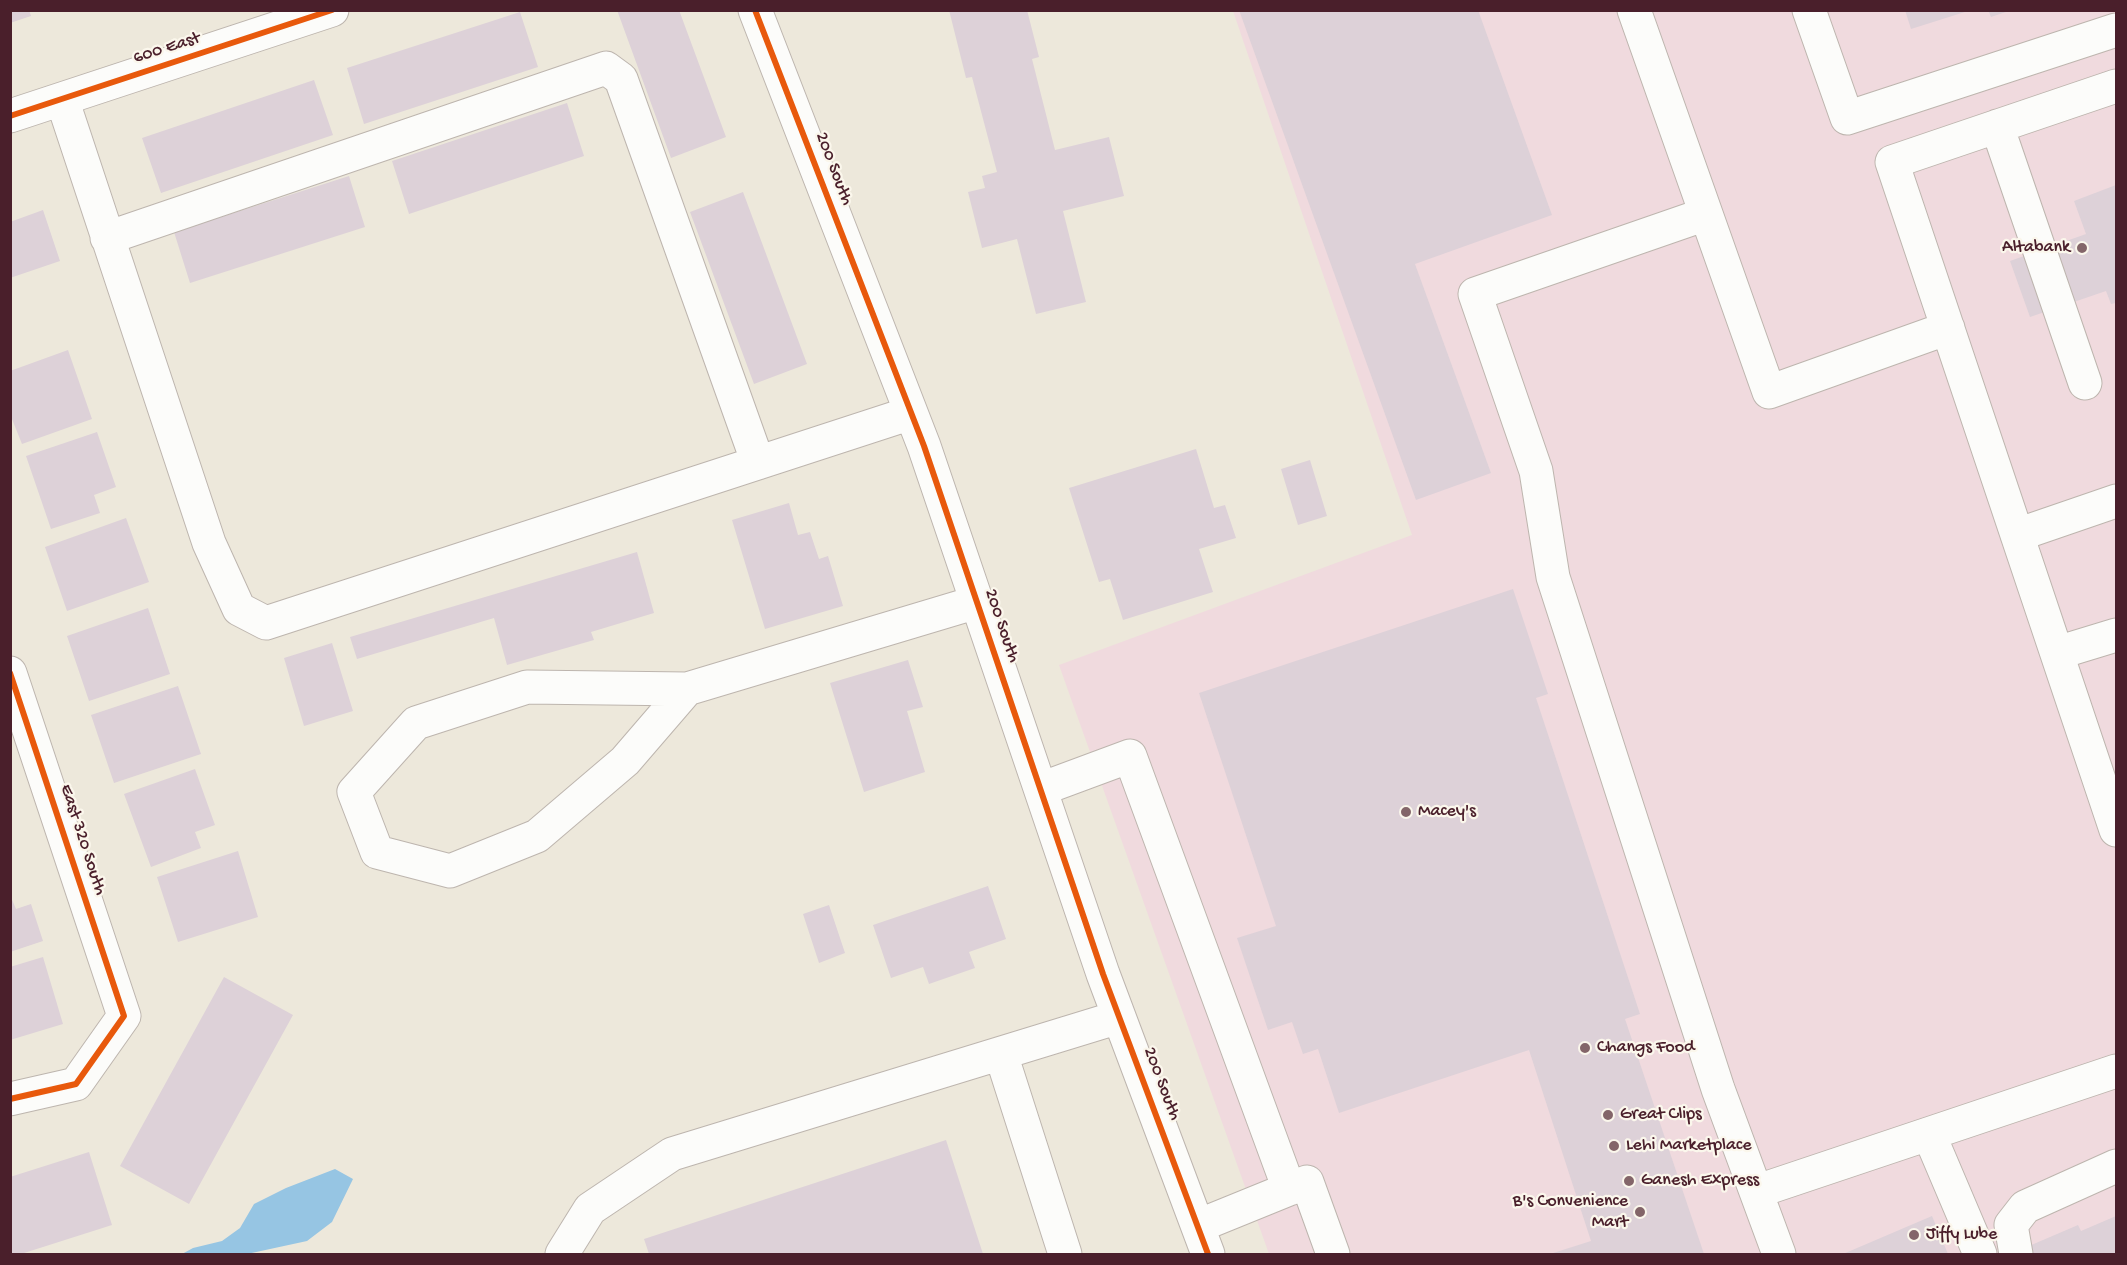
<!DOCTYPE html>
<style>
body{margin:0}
#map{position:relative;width:2127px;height:1265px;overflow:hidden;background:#ede8db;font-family:"Gochi Hand",sans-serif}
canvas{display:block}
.frame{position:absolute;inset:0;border:12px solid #4a1f2b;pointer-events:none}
</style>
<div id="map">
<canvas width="2127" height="1265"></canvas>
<div class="frame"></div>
</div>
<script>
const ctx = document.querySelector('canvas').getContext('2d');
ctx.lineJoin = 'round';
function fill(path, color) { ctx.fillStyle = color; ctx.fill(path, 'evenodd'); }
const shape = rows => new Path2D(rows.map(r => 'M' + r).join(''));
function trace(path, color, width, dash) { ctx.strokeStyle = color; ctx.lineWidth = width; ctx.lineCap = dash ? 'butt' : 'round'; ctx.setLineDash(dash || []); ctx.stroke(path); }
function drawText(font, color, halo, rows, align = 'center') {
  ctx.font = font + ' "Gochi Hand",sans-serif'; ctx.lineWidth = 4.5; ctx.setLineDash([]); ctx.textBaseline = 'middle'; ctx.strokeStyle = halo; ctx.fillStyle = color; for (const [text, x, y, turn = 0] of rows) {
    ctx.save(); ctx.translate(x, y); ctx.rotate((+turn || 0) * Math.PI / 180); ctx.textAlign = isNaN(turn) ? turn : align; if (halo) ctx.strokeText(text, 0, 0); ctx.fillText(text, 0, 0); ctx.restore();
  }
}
fill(shape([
 [1233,11,2116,11,2116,1254,1269,1254,1059,665,1412,535]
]), '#f0dade');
fill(shape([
 [335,1169,353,1179,332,1222,307,1241,247,1254,182,1254,193,1248,222,1241,240,1228,254,1204,286,1188]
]), '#96c5e3');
fill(shape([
 [10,10,29,10,31,16,10,23],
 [617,10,679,10,726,137,671,158],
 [949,10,1027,10,1039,57,1032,59,1055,150,1109,137,1124,196,1063,211,1086,302,1036,314,1017,239,982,248,968,192,985,188,982,176,997,172,972,77,966,78],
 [1239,10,1478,10,1552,215,1415,264,1491,473,1416,500],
 [1905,10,1968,10,1968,11,1911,29],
 [1988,10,2009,10,2009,11,1991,17],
 [520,12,538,67,364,124,347,68],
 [314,80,333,135,161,193,142,138],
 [567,103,584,156,409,214,392,161],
 [349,176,365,227,190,283,174,232],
 [2116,185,2116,303,2111,304,2106,291,2030,317,2010,261,2086,234,2074,201],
 [743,192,807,364,754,384,690,212],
 [43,210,60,261,10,278,10,222],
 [68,350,92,419,22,444,10,414,10,371],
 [97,432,116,487,94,495,100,513,51,529,26,456],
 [1196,449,1214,508,1225,505,1236,538,1199,549,1213,592,1123,620,1110,579,1099,582,1069,488],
 [1310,460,1327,516,1298,525,1281,469],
 [789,503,798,535,810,532,819,559,828,556,843,606,765,629,732,520],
 [126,518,149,582,67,611,45,547],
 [637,552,654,613,591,632,594,640,507,665,494,618,357,659,350,637],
 [1513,589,1548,694,1536,698,1640,1014,1625,1019,1704,1254,1550,1254,1591,1241,1529,1050,1339,1113,1318,1049,1303,1054,1292,1022,1268,1030,1237,938,1276,926,1199,693],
 [148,608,170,674,89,701,67,636],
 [332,643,353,711,304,726,284,658],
 [908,660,923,707,907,711,925,772,864,792,830,683],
 [178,686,201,754,114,783,91,715],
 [195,769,215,825,195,832,201,848,151,867,124,794],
 [238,851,258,917,178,942,157,877],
 [988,886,1006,939,969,952,975,968,929,984,923,967,891,978,873,925],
 [10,895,16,909,31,904,43,941,10,952],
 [829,905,845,953,819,963,803,914],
 [43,957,63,1024,10,1040,10,967],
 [224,977,293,1015,189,1204,120,1166],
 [946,1140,983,1254,649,1254,644,1239],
 [89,1152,112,1225,21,1254,10,1254,10,1177],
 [1932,1216,1948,1254,1843,1254],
 [2116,1216,2116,1254,2032,1254,2029,1246,2078,1225,2081,1231]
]), '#ddd1d8');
const minor = shape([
 [755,10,924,446,1103,974,1208,1254],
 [1634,10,1769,392,1948,328],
 [1809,10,1847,118,2116,30],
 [2116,86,1892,162,2116,830],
 [62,99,209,543,239,609,266,623,911,413],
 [10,116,332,10],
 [1997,126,2085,383],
 [1706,214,1475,294,1536,471,1553,577,1718,1089,1779,1254],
 [107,238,606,68,621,79,758,463],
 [2017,535,2116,501],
 [2057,653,2116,635],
 [10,673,124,1016,76,1084,10,1099],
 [687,689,527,687,416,723,354,792,377,852,450,871,537,836,625,761,687,689,977,602],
 [1041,789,1130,756,1289,1189,1307,1182,1333,1254],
 [1001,1054,1065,1254],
 [1929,1134,1980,1254],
 [1758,1191,2116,1071],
 [1198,1226,1289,1189],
 [562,1254,590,1209,672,1154,1119,1017],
 [2016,1254,2011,1225,2025,1207,2116,1166]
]);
trace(minor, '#bdb5ae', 35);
trace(minor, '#fcfcfa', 33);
trace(shape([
 [755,10,924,446,1103,974,1208,1254],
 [10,116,332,10],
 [10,673,124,1016,76,1084,10,1099]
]), '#e8590c', 6);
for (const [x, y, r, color] of [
 [2082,248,6,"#836569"],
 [1406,812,6,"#836569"],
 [1585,1048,6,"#836569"],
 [1608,1115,6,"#836569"],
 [1614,1146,6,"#836569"],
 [1629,1181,6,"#836569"],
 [1640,1212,6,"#836569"],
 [1914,1235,6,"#836569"]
]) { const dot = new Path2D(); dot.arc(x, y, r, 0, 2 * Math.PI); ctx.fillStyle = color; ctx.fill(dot); trace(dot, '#fbf7ec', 2); }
drawText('18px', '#4a1f2b', '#fbf7ec', [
 ["600 East",167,49,-18],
 ["200 South",833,169,69],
 ["200 South",1001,626,71],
 ["East 320 South",82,840,72],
 ["200 South",1161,1084,69]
]);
drawText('18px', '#4a1f2b', '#fbf7ec', [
 ["Altabank",2070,248,"right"],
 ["Macey's",1418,812],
 ["Changs Food",1597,1048],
 ["Great Clips",1620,1115],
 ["Lehi Marketplace",1626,1146],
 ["Ganesh Express",1641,1181],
 ["B's Convenience",1628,1202,"right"],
 ["Mart",1628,1223,"right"],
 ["Jiffy Lube",1926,1235]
], 'left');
</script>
